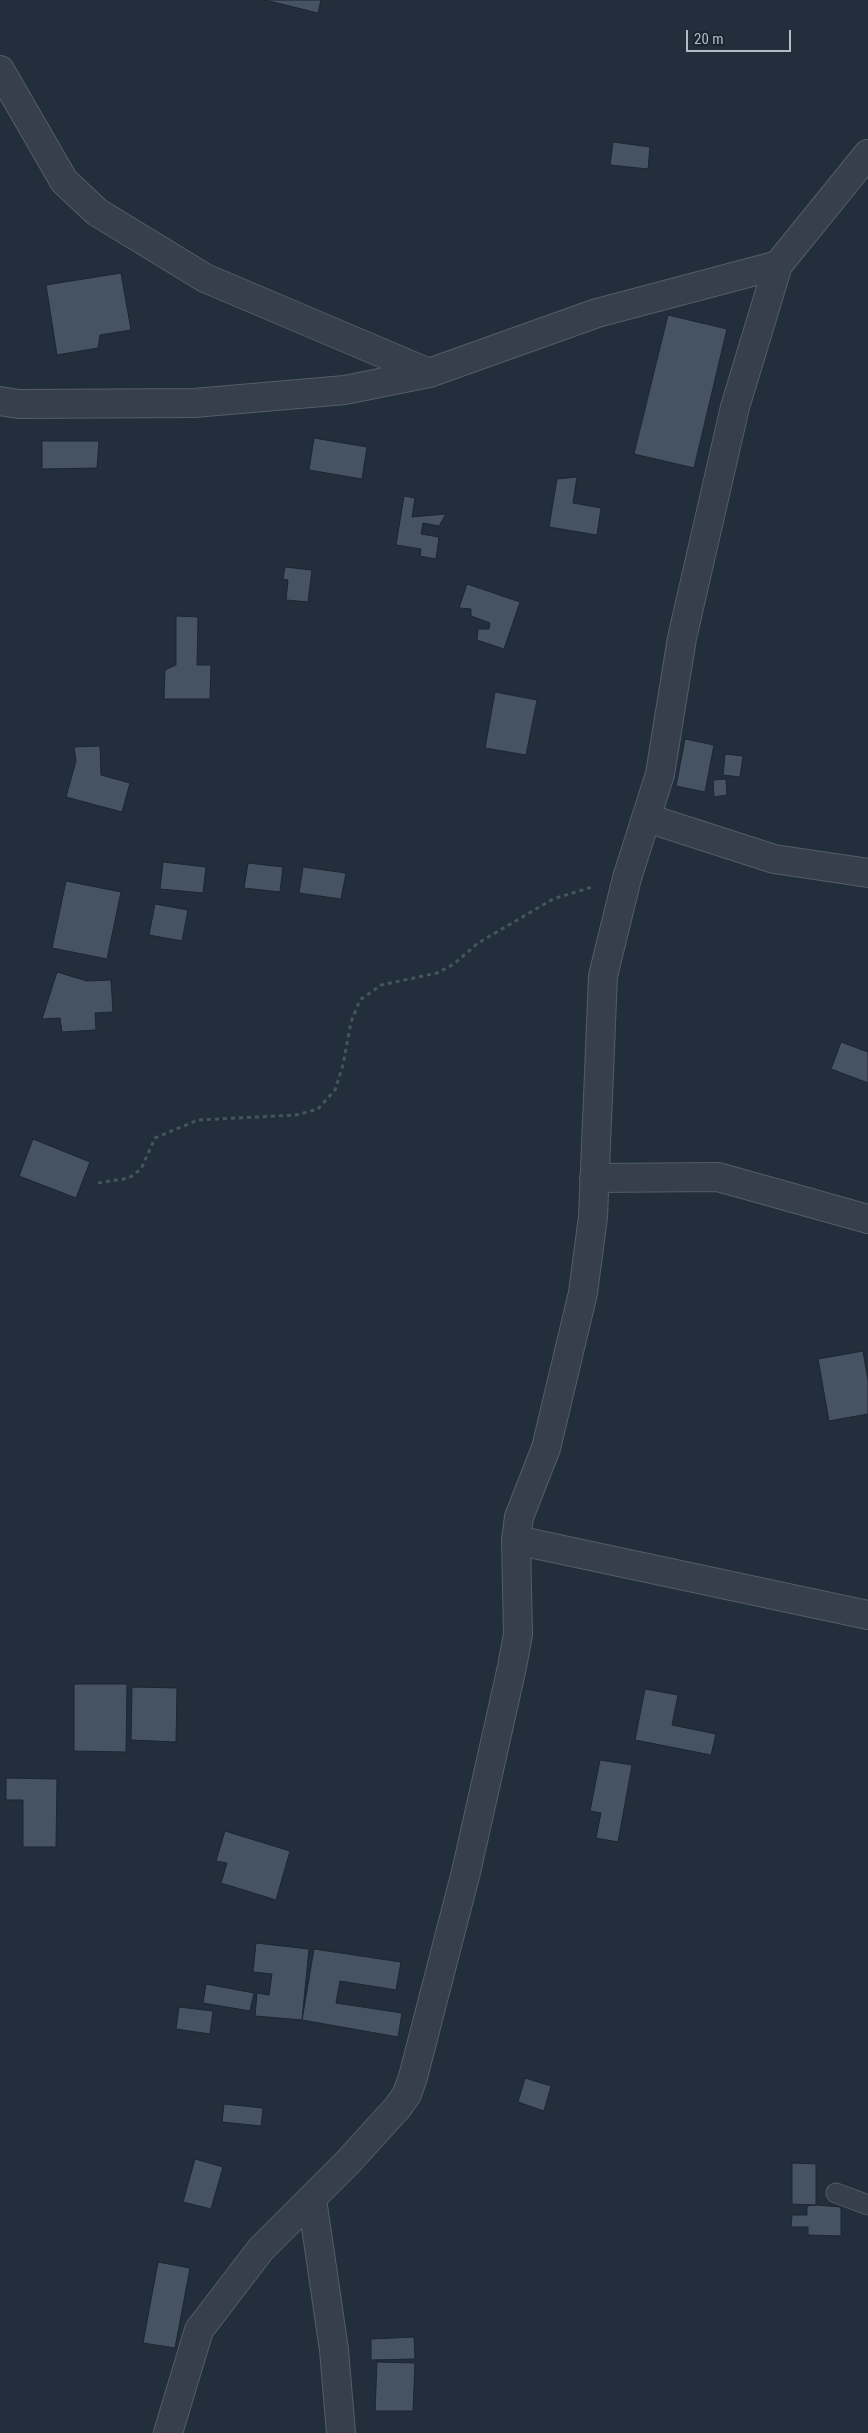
<!DOCTYPE html>
<style>
body{margin:0}
#map{position:relative;width:868px;height:2433px;overflow:hidden;background:#222e3b;font-family:"Roboto Condensed",sans-serif}
canvas{display:block}
.scale{position:absolute;left:686px;top:30px;width:105px;height:22px;box-sizing:border-box;border:2px solid #b1bac7;border-top:0;padding-left:6px;font-size:15px;line-height:18px;white-space:nowrap;color:#b1bac7;-webkit-text-stroke:4px #1b2430;paint-order:stroke}
</style>
<div id="map">
<canvas width="868" height="2433"></canvas>
<div class="scale">20 m</div>
</div>
<script>
const ctx = document.querySelector('canvas').getContext('2d');
ctx.lineJoin = 'round';
function fill(path, color) { ctx.fillStyle = color; ctx.fill(path, 'evenodd'); }
const shape = rows => new Path2D(rows.map(r => 'M' + r).join(''));
function trace(path, color, width, dash) { ctx.strokeStyle = color; ctx.lineWidth = width; ctx.lineCap = dash ? 'butt' : 'round'; ctx.setLineDash(dash || []); ctx.stroke(path); }
const building = shape([
 [265,0,321,0,318,13,265,0],
 [613,142,650,147,648,169,610,165,613,142],
 [121,273,131,330,100,335,98,348,57,355,46,285,121,273],
 [668,315,727,329,694,468,634,454,668,315],
 [314,438,367,447,362,479,309,470,314,438],
 [42,441,99,441,97,468,42,469,42,441],
 [577,477,573,503,601,508,597,535,549,527,557,479,577,477],
 [404,496,415,498,412,517,446,514,439,526,423,523,421,534,439,537,436,559,420,556,421,549,396,545,404,496],
 [285,567,312,570,308,602,286,600,288,580,283,579,285,567],
 [467,584,520,602,504,649,477,640,478,629,489,629,490,623,471,616,471,609,459,608,467,584],
 [176,616,198,617,197,665,211,665,210,699,164,699,165,670,176,665,176,616],
 [495,692,537,700,526,755,485,748,495,692],
 [685,739,714,745,705,792,676,786,685,739],
 [100,746,101,775,130,783,122,812,66,797,76,761,74,747,100,746],
 [725,754,743,756,740,777,723,775,725,754],
 [726,779,727,795,714,797,713,780,726,779],
 [163,862,206,867,203,893,160,889,163,862],
 [248,863,283,867,280,892,244,888,248,863],
 [303,867,346,873,341,899,299,893,303,867],
 [66,881,121,892,107,959,52,948,66,881],
 [155,904,188,910,182,941,149,935,155,904],
 [57,972,87,981,111,980,113,1012,95,1013,96,1030,62,1032,60,1018,42,1019,57,972],
 [841,1042,868,1052,868,1083,831,1069,841,1042],
 [33,1139,90,1162,76,1198,19,1176,33,1139],
 [863,1351,868,1380,868,1414,829,1421,818,1359,863,1351],
 [74,1684,127,1684,126,1752,74,1751,74,1684],
 [132,1687,177,1688,176,1742,131,1740,132,1687],
 [645,1689,678,1695,672,1725,716,1734,711,1755,635,1740,645,1689],
 [600,1760,632,1765,618,1842,596,1838,601,1813,590,1811,600,1760],
 [6,1778,57,1779,56,1847,23,1847,23,1800,6,1800,6,1778],
 [225,1831,290,1851,276,1900,221,1883,227,1863,216,1861,225,1831],
 [256,1943,309,1949,302,2020,255,2016,257,1993,269,1995,272,1974,253,1972,256,1943],
 [314,1949,401,1962,396,1990,340,1981,336,2003,402,2013,398,2037,302,2020,314,1949],
 [206,1984,254,1993,250,2011,203,2003,206,1984],
 [179,2007,213,2011,210,2034,176,2029,179,2007],
 [525,2078,551,2086,544,2111,518,2102,525,2078],
 [224,2104,263,2108,261,2126,222,2122,224,2104],
 [195,2159,223,2167,211,2209,183,2202,195,2159],
 [792,2163,816,2164,816,2205,792,2204,792,2163],
 [816,2205,841,2207,841,2236,808,2235,808,2227,791,2227,792,2215,807,2215,807,2206,816,2205],
 [158,2262,190,2268,175,2348,143,2343,158,2262],
 [414,2337,415,2359,371,2360,371,2339,414,2337],
 [377,2362,415,2363,413,2411,375,2411,377,2362]
]);
fill(building, '#465362');
trace(building, '#1d2632', 1);
const service = shape([
 [836,2193,868,2205]
]);
const minor = shape([
 [0,70,64,181,97,212,205,278,429,373],
 [0,401,19,404,194,403,345,390,429,373,597,313,778,265],
 [647,818,774,859,868,873],
 [594,1178,718,1177,868,1219],
 [516,1540,868,1615],
 [312,2199,334,2350,341,2433],
 [168,2433,199,2330,261,2249,348,2162,398,2107,407,2094,413,2077,466,1872,512,1667,518,1634,516,1540,519,1517,546,1448,583,1293,593,1217,603,976,627,878,660,774,682,638,735,407,778,265,868,154]
]);
trace(service, '#545d69', 21);
trace(minor, '#545d69', 30);
trace(shape([
 [98,1183,129,1178,141,1169,155,1138,198,1120,296,1115,318,1109,335,1090,343,1065,351,1022,360,1000,381,985,437,973,454,964,478,943,553,899,592,887]
]), '#425759', 3, [4, 4]);
trace(service, '#363f4b', 19);
trace(minor, '#363f4b', 28);
</script>
